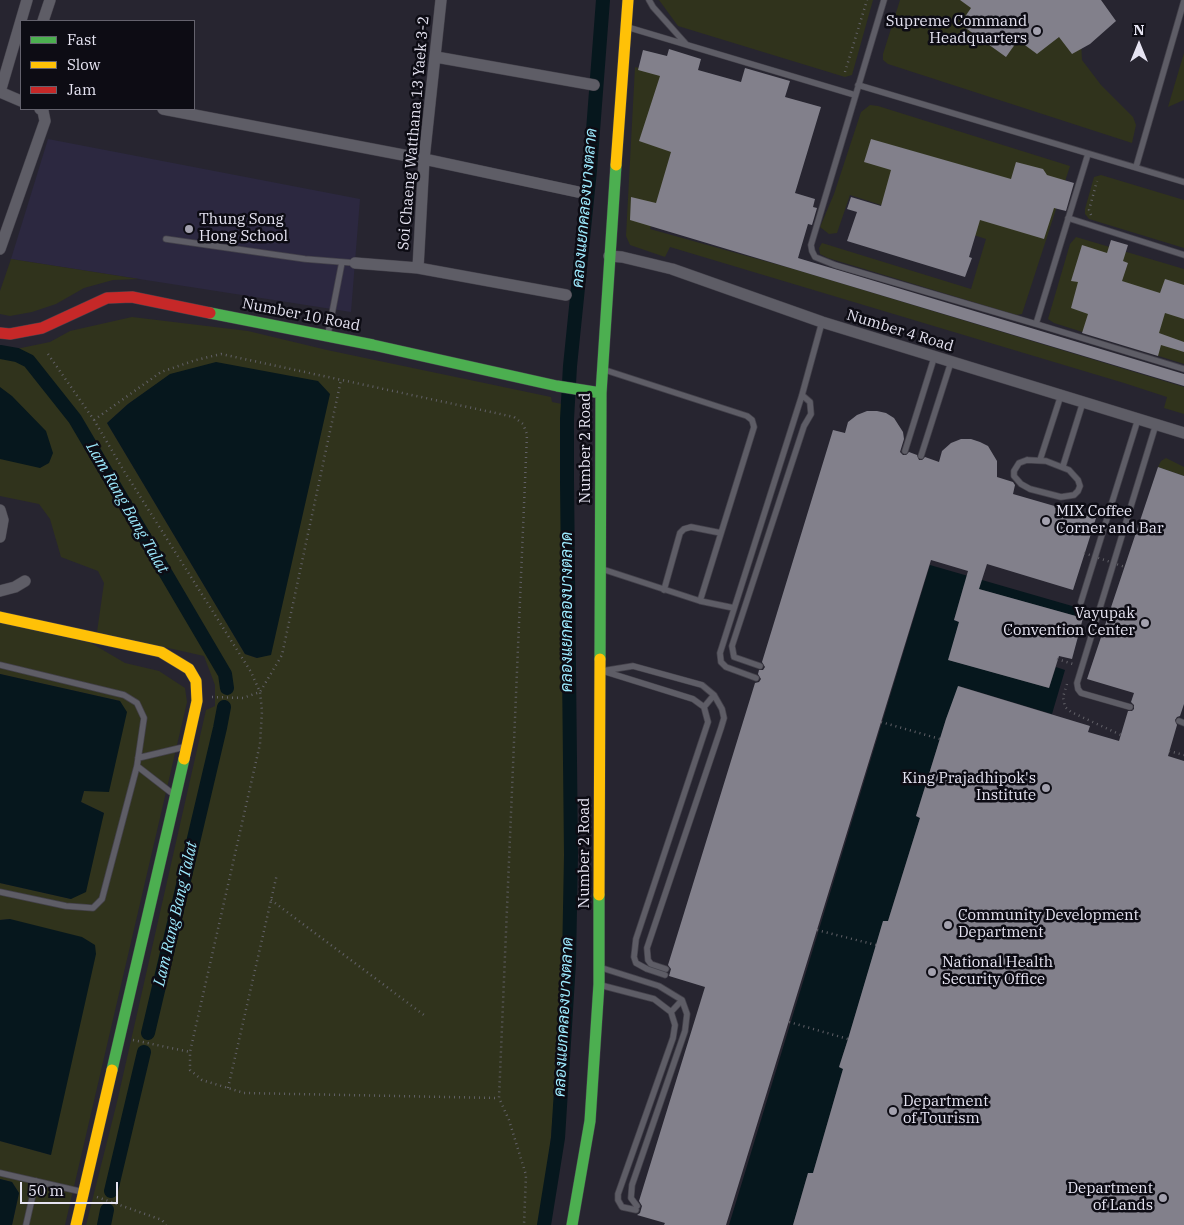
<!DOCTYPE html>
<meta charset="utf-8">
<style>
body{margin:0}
#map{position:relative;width:1184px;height:1225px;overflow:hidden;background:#272530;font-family:"IBM Plex Serif",serif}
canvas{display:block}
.legend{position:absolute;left:20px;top:20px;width:175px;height:90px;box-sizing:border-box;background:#0d0c14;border:1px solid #64626d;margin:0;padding:6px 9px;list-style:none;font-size:15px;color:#e6e4f2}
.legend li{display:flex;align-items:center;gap:10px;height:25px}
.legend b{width:25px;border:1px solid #64626d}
.north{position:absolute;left:1114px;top:20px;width:50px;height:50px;-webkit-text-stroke:4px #0d0c14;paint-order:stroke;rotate:0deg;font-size:14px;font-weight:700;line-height:20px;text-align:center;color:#e6e4f2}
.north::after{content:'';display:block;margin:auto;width:18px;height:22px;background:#e6e4f2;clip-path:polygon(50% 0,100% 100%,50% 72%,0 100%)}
.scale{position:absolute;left:20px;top:1182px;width:98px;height:22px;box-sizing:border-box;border:2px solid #e6e4f2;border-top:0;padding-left:6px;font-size:15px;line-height:18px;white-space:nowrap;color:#e6e4f2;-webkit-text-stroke:4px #0d0c14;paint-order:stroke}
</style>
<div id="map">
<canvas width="1184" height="1225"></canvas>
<ul class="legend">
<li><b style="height:6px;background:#4caf50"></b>Fast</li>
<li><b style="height:6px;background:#ffc107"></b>Slow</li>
<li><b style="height:6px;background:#c62828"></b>Jam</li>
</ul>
<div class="north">N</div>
<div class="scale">50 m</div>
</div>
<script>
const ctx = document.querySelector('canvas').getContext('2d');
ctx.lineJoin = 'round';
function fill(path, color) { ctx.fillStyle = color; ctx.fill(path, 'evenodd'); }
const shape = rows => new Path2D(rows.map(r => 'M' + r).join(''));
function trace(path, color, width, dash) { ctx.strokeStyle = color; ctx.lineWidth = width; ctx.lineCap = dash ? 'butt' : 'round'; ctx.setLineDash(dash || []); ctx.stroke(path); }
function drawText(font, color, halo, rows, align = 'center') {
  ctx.font = font + ' "IBM Plex Serif",Sarabun,serif'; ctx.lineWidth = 5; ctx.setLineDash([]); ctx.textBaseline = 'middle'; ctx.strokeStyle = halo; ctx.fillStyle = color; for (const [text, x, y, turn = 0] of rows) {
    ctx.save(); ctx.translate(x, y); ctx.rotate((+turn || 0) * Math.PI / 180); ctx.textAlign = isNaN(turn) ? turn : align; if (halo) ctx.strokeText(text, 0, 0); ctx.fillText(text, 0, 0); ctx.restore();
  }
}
fill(shape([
 [48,139,360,199,351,312,11,259]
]), '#2c2840');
fill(shape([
 [659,0,873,0,852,75,845,77,678,26],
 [900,0,1081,0,1079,8,1082,60,1101,85,1133,117,1136,125,1132,143,888,64,883,60,883,54],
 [1184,53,1184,100,1168,107],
 [635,67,666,75,674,150,650,229,797,270,1184,387,1184,414,1164,408,1167,397,1124,383,670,247,665,257,630,245,626,236],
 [870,105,878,106,1070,166,1022,314,1016,315,828,258,820,254,819,248,822,243,971,289,986,239,850,195,837,233,829,234,820,227,834,194,861,112],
 [1101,175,1184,200,1184,248,1089,219,1085,214,1085,209,1094,177],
 [1076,237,1184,269,1184,364,1054,323,1048,319,1070,244],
 [11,259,139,279,113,280,84,288,56,304,32,312,10,316,0,314,0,291],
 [132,317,248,331,327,350,551,397,552,402,562,404,565,925,558,1058,550,1146,540,1225,86,1225,117,1102,206,710,215,706,215,685,204,656,97,632,104,583,98,571,61,557,50,519,39,504,0,496,0,348,16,349,50,342,70,331],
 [170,375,257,658,245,654,107,423,128,404],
 [1166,458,1184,467,1184,476,1158,467,1161,461],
 [0,623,91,643,125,663,159,671,185,688,187,702,65,1225,12,1225,19,1193,12,1182,0,1179,0,1141,51,1155,10,919,0,920,0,883,71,899,104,813,81,802,84,791,120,701,0,674]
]), '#30331c');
fill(shape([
 [216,362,318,381,330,394,271,655,257,658,245,654,107,423,128,404,170,374],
 [0,387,12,396,46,431,53,453,49,463,40,468,0,459],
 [930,565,1086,610,1083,618,964,585,954,620,959,622,949,660,1049,688,1056,667,1065,670,1052,714,959,686,946,719,916,816,920,818,888,921,883,922,848,1039,839,1067,843,1069,813,1173,808,1173,793,1225,729,1225],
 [0,674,120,701,127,712,109,792,84,791,81,802,104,813,86,892,71,899,0,883],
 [10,919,82,937,95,945,96,954,51,1155,0,1141,0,920],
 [0,1179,12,1182,19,1193,12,1225,0,1225]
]), '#06171d');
trace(shape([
 [0,352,17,355,29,361,75,419,225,674,227,688],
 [148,1033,220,728,224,707],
 [111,1191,144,1052],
 [104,1225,107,1210],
 [544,1225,558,1138,569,962,571,855,567,481,567,419,570,366,590,170,603,0]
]), '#06171d', 14);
fill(shape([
 [960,0,1101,0,1116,21,1090,44,1072,54,1059,37,1037,54,1018,40,1006,57,960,24,971,8],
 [669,49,701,59,698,70,741,82,745,68,790,81,785,97,821,107,795,193,815,199,813,207,817,208,812,225,808,224,798,258,1184,374,1184,386,630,220,631,197,656,203,671,152,639,141,660,76,638,70,643,50,667,56],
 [871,139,1011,179,1016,162,1043,169,1047,175,1074,183,1066,211,1054,208,1044,239,980,220,969,257,972,258,965,277,847,241,857,212,847,209,851,197,881,206,891,170,864,162],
 [1111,240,1128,245,1123,261,1128,263,1122,281,1160,293,1165,279,1184,285,1184,319,1165,313,1159,333,1184,342,1184,352,1161,345,1158,356,1082,333,1088,314,1071,308,1078,282,1071,281,1082,245,1107,253],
 [867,411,877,411,886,413,894,418,903,432,904,439,900,452,903,455,906,455,909,452,917,455,919,460,922,460,925,457,939,462,942,451,951,443,961,439,971,439,980,442,988,446,997,461,997,477,1013,482,1015,485,1013,494,1096,518,1073,590,987,564,979,589,1083,618,1072,659,1059,656,1049,688,948,660,959,622,954,620,968,571,931,560,726,1225,664,1225,665,1223,637,1215,640,1213,642,1206,639,1201,705,987,669,976,671,969,668,965,755,683,759,682,761,679,758,674,759,670,763,670,765,667,762,662,833,430,845,433,848,422,857,415],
 [1158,467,1184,476,1184,704,1180,716,1177,717,1175,720,1177,725,1168,756,1184,761,1184,1225,793,1225,808,1173,813,1173,843,1069,839,1067,848,1039,883,921,888,921,920,818,916,816,946,719,958,686,1090,726,1088,732,1119,741,1128,711,1132,711,1134,709,1134,705,1131,702,1134,693,1087,679]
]), '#82808b');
const lane = shape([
 [649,0,653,7,686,44],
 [884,0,811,245,812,251,815,257,835,265,1036,324,1184,369],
 [627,27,855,95],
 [858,85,1184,182],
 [1136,167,1184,1],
 [1068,218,1184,255],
 [166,239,305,259,355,263],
 [1036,324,1088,154],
 [328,334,342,262],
 [605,370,747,416,752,420,754,427,700,601],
 [905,451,934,358],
 [921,456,951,362],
 [1027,460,1046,461,1069,470,1078,480,1080,486,1078,491,1074,495,1061,497,1030,489,1021,484,1014,476,1014,471,1019,463,1027,460],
 [1040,460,1061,395],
 [1063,466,1083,402],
 [602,569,700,601,734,608],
 [664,590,680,533,684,529,691,527,721,533],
 [1081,602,1138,419],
 [0,665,124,695,137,703,144,718,137,766,102,899,93,908,66,906,0,892],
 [760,666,734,657,732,646,804,426,811,414,810,402,802,395],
 [602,671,633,666,702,685,714,695,722,709,724,718,721,728,647,948,648,960,651,964,666,969],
 [603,671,693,699,704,707,708,722,636,939,634,957,636,963,647,969,665,975],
 [756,678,726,667,721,662,720,653,802,395,822,322],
 [704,707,714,695],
 [1130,707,1081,693,1078,689,1077,683,1156,424],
 [1179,721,1184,723],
 [138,758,184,747],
 [137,766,173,794],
 [602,968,659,986,682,1000,687,1014,685,1031,632,1185,631,1198,637,1206],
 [600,985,654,999,671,1012,675,1025,673,1038,618,1194,618,1200,622,1207,636,1210],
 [671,1012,682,1000],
 [0,1173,83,1192],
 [26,1225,36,1181]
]);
const street = shape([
 [43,21,50,0],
 [436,57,594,85],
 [0,92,27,0],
 [0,92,21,101],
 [163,109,424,159,578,192],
 [0,249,45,121,43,111,40,109],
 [609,256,622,257,672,269,822,322,1184,433],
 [355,263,418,268,566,295],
 [418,268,424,159,441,0],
 [0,510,3,520,0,537],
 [0,591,15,587,25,581]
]);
const fast = shape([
 [210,313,373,345,557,386,601,393],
 [600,659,601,393,616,165],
 [112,1070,184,759],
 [572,1225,590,1121,599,984,599,895]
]);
const slow = shape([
 [616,165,628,0],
 [0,617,161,652,189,669,196,681,197,701,184,759],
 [599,895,600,659],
 [76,1225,112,1070]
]);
const jam = shape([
 [0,333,10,334,42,328,107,298,132,297,210,313]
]);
trace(lane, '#44424b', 7);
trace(street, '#44424b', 12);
trace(fast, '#44424b', 12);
trace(slow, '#44424b', 12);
trace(jam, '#44424b', 12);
trace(shape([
 [845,72,867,0],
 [1091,215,1089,210,1097,181],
 [48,354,94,420,124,471,251,672,260,692,262,711,260,744,190,1052,190,1070,202,1080,244,1093,499,1098],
 [94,420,161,372,196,360,221,354,514,417,523,424,527,434,499,1098,509,1120,526,1175,524,1225],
 [1057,659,1073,664],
 [1067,684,1063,697,1065,707,1071,712,1121,735],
 [212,697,243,698,260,692,282,655,341,380],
 [881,722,940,739],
 [1169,751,1184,755],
 [271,900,424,1015],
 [817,930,876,945],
 [789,1022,848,1039],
 [133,1040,190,1052],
 [228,1088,277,874],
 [97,1197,162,1220,166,1225]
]), '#626168', 2.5, [1, 4]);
trace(lane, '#5e5d66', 5.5);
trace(street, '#5e5d66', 11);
trace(fast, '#4caf50', 11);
trace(slow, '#ffc107', 11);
trace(jam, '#c62828', 11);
trace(shape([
 [1084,553,1125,567]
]), '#626168', 2.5, [1, 4]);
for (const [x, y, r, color] of [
 [1037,31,5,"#a3a1ae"],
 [189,229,5,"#a3a1ae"],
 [1046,521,5,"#a3a1ae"],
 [1145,623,5,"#a3a1ae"],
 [1046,788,5,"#a3a1ae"],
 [948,925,5,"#a3a1ae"],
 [932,972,5,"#a3a1ae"],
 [893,1111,5,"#a3a1ae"],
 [1163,1198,5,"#a3a1ae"]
]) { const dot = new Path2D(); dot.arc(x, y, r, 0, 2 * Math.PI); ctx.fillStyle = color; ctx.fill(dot); trace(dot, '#0d0c14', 2); }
drawText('15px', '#e6e4f2', '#0d0c14', [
 ["Supreme Command",1027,22,"right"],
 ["Headquarters",1027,39,"right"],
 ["Thung Song",199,220],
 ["Hong School",199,237],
 ["MIX Coffee",1056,512],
 ["Corner and Bar",1056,529],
 ["Vayupak",1135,614,"right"],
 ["Convention Center",1135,631,"right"],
 ["King Prajadhipok's",1036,779,"right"],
 ["Institute",1036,796,"right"],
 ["Community Development",958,916],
 ["Department",958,933],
 ["National Health",942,963],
 ["Security Office",942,980],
 ["Department",903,1102],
 ["of Tourism",903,1119],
 ["Department",1153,1189,"right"],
 ["of Lands",1153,1206,"right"]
], 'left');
drawText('15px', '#e6e4f2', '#0d0c14', [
 ["Soi Chaeng Watthana 13 Yaek 3-2",414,133,-85],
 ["Number 10 Road",301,315,11],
 ["Number 4 Road",900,331,17],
 ["Number 2 Road",586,448,-90],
 ["Number 2 Road",585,853,-90]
]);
drawText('italic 16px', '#9deafe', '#0d0c14', [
 ["คลองแยกคลองบางตลาด",585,208,-85],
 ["Lam Rang Bang Talat",127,508,60],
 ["คลองแยกคลองบางตลาด",567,612,-90],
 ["Lam Rang Bang Talat",176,914,-77],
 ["คลองแยกคลองบางตลาด",564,1017,-87]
]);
</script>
